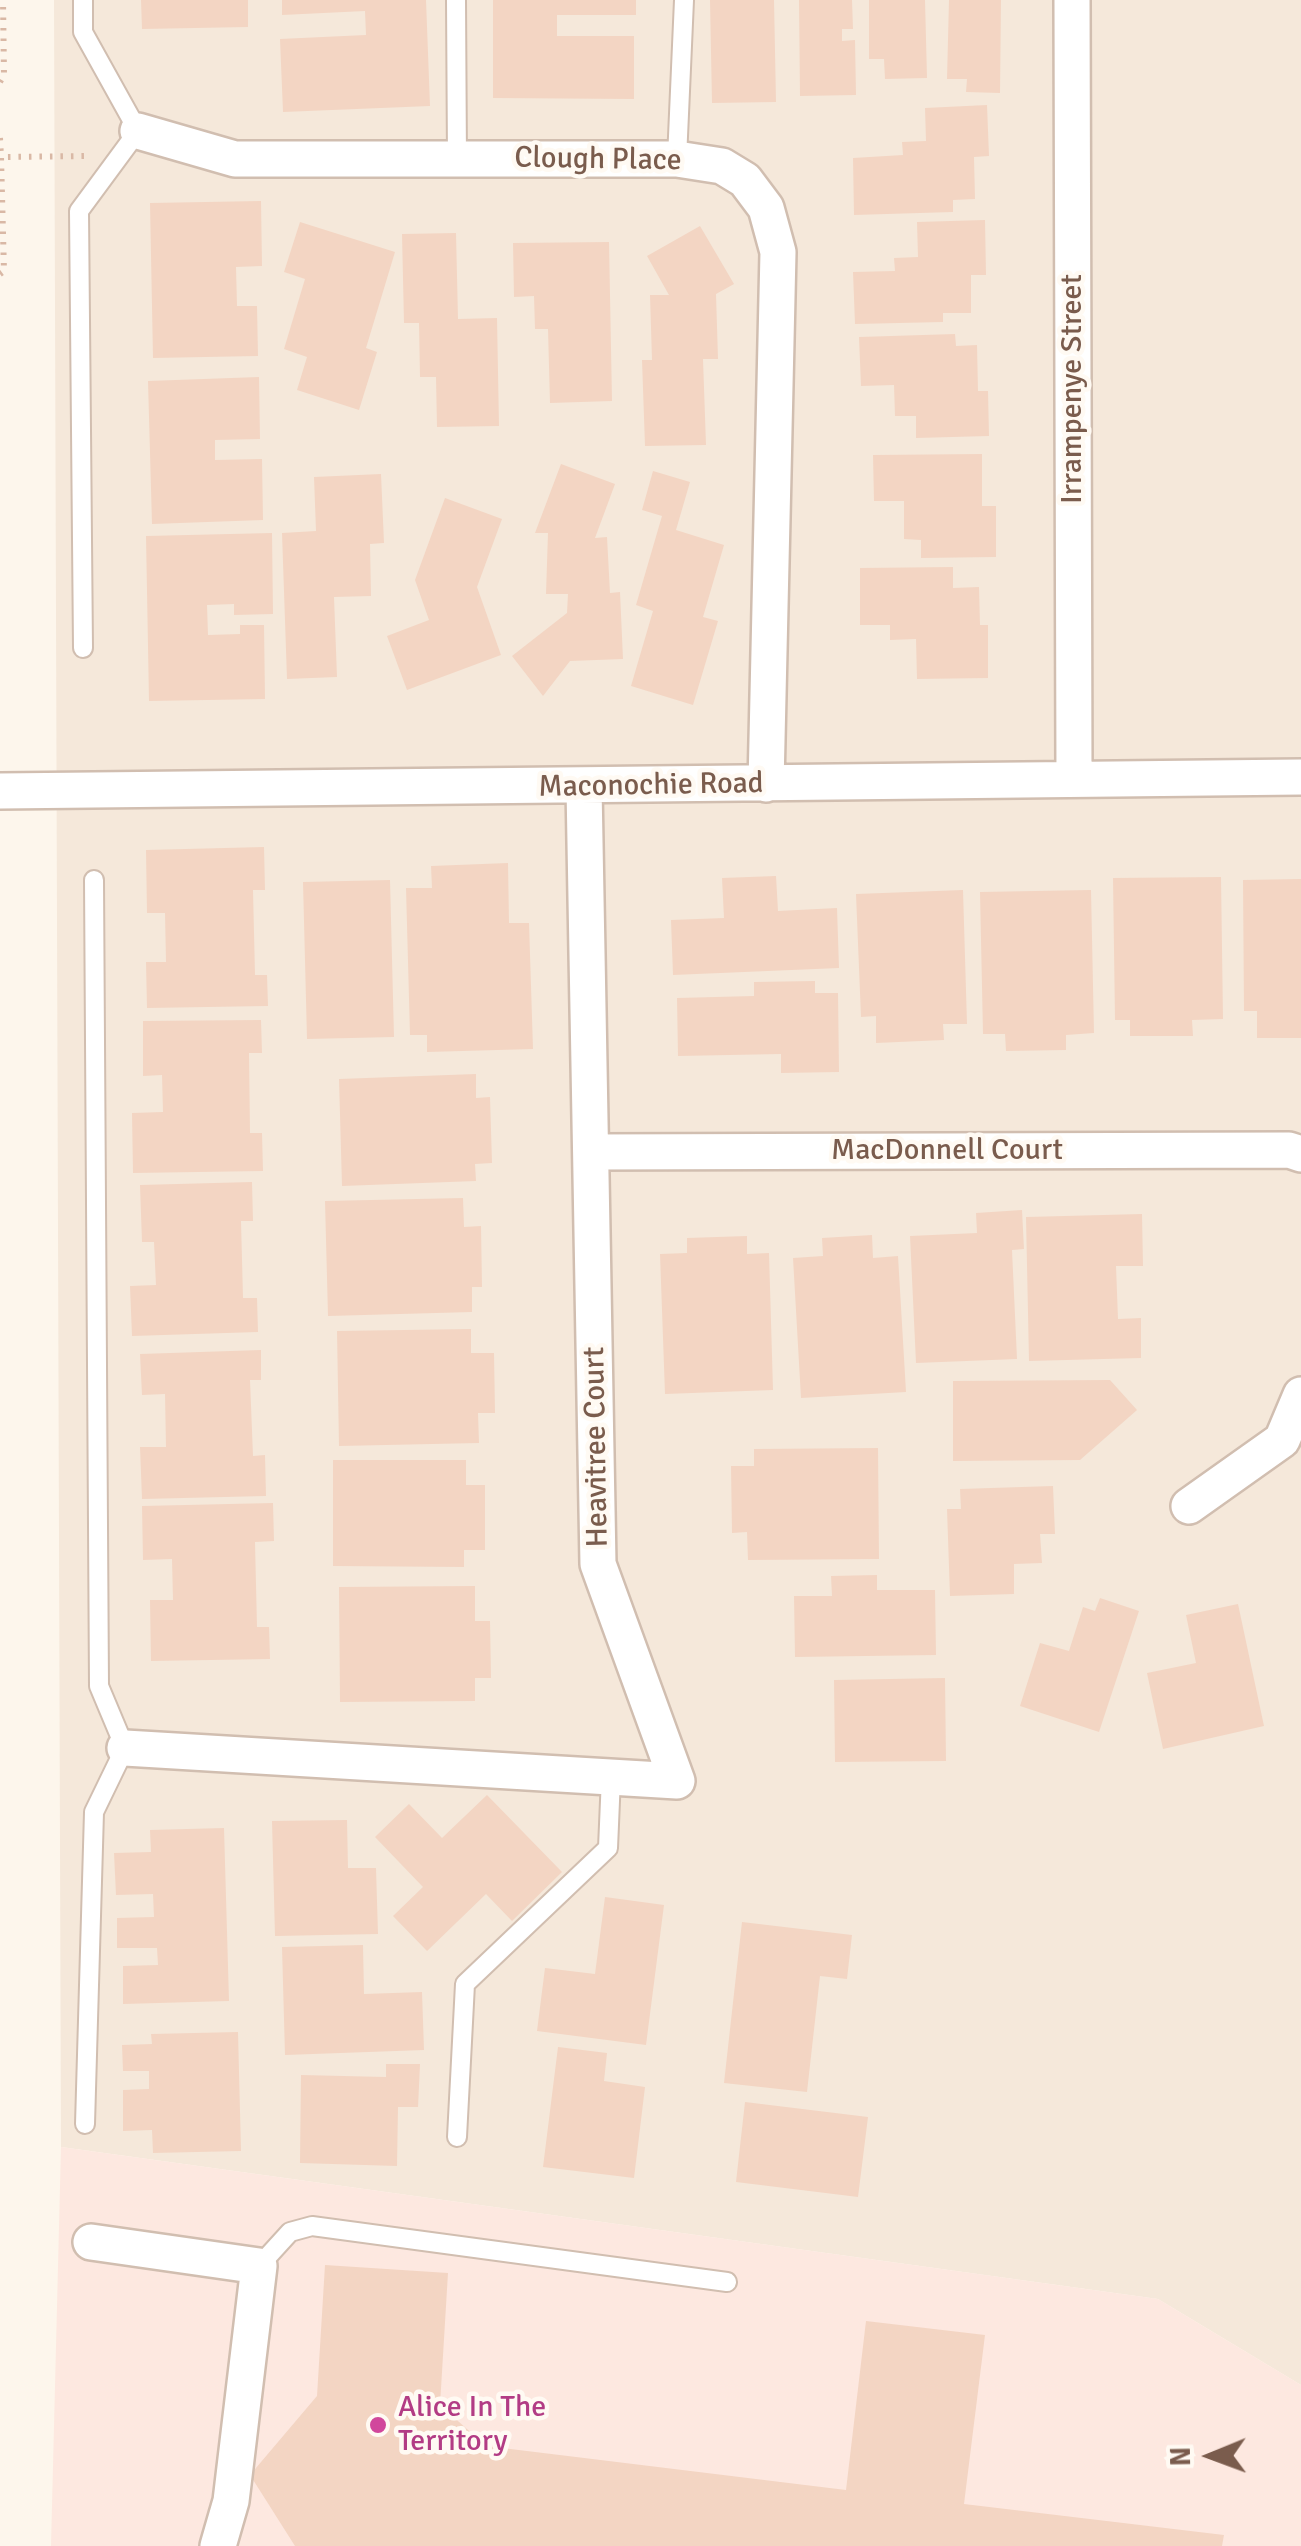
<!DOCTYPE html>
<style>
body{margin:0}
#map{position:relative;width:1301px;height:2546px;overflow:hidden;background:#fdf6ec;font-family:Signika,sans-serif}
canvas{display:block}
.north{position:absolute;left:1161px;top:2406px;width:100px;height:100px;-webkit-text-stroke:8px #fffaf3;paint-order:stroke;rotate:269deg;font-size:28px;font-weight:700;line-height:40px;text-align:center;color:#7a5c4d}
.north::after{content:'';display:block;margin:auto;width:35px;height:45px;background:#7a5c4d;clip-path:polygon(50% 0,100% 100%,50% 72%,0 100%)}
</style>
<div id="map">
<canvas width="1301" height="2546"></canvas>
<div class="north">N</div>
</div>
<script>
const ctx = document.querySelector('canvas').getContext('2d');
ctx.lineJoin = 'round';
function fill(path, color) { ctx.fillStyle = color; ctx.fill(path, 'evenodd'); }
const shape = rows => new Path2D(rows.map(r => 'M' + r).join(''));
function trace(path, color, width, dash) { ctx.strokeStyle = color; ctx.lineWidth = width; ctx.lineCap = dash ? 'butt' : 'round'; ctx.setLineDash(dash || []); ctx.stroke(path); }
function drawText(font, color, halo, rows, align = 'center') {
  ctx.font = font + ' Signika,sans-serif'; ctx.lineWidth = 9; ctx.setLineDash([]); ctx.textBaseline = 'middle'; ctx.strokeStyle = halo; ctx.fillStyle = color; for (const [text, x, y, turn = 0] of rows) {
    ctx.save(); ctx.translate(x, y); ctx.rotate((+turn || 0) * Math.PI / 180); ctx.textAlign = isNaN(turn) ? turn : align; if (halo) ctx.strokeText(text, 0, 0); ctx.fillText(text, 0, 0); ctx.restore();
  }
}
fill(shape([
 [54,0,1301,0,1301,2385,1158,2299,61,2147]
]), '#f5e8da');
fill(shape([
 [61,2147,1158,2299,1301,2385,1301,2546,51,2546]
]), '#fde8e0');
fill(shape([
 [141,0,248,0,248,27,142,29],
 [282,0,426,0,430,106,283,112,280,39,366,35,365,11,282,15],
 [493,0,636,0,636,15,557,15,557,36,634,36,634,99,493,98],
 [710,0,774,0,776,102,712,103],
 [799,0,852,0,853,29,842,29,842,41,855,40,856,95,800,96],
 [869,0,925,0,927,78,885,79,884,59,869,59],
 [949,0,1001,0,1000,93,966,92,967,79,947,79],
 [987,105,989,156,974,157,975,199,953,200,953,212,854,215,853,158,903,155,902,142,926,141,925,108],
 [261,201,262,266,236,267,237,306,257,306,258,356,153,358,150,203],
 [985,220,986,275,971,275,971,313,943,313,943,322,855,324,853,272,895,271,894,258,918,257,917,222],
 [300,222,395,252,366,348,377,352,359,410,297,390,307,357,284,349,305,279,284,272],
 [700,226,734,284,716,294,718,359,703,359,706,445,645,446,642,360,652,360,650,295,669,295,647,256],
 [456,233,458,319,497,318,499,426,437,427,436,377,420,377,419,323,404,323,402,234],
 [609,242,612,401,550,403,548,329,535,329,534,296,514,297,513,243],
 [955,334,956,346,977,345,978,391,988,391,989,436,916,438,916,416,895,416,894,385,861,386,859,337],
 [259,377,260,439,215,440,215,460,262,459,263,520,152,524,148,381],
 [982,454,982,506,996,506,996,557,921,558,921,540,904,539,904,501,874,501,873,455],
 [561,464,615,484,595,538,607,537,610,593,620,592,623,659,570,661,543,696,512,656,567,613,568,594,546,594,548,533,535,533],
 [653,471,690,482,676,530,724,545,703,617,718,621,693,705,631,686,653,611,636,605,662,516,642,510],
 [381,474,384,543,370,544,371,596,334,597,337,677,287,679,282,533,316,531,314,477],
 [445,498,502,519,477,587,501,655,407,690,387,636,429,620,415,580],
 [272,533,273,614,234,615,234,604,207,605,208,635,240,634,240,625,264,625,265,699,149,701,146,536],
 [953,567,953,588,979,587,980,625,988,625,988,678,917,679,916,639,890,640,890,625,860,625,860,568],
 [264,847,265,890,253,890,255,975,267,975,268,1006,147,1008,146,962,166,962,165,913,147,913,146,850],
 [508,863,509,923,529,923,533,1049,427,1052,427,1035,410,1035,406,888,432,888,431,866],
 [776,876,778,911,837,908,839,968,673,975,671,920,724,918,722,878],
 [1221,877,1223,1019,1192,1020,1193,1036,1130,1036,1130,1020,1115,1020,1113,878],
 [1301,879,1301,1038,1257,1038,1257,1011,1244,1011,1243,880],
 [390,880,394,1037,307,1039,303,882],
 [963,890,967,1024,943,1024,944,1040,876,1043,876,1016,861,1017,856,894],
 [1091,890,1094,1033,1066,1035,1066,1050,1006,1051,1005,1034,983,1034,980,892],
 [815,981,815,993,838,993,839,1072,781,1073,781,1054,678,1056,677,998,754,996,754,982],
 [261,1020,262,1053,249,1053,250,1133,262,1133,263,1171,133,1173,132,1113,163,1112,162,1075,143,1076,143,1021],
 [476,1074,476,1098,490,1097,492,1163,475,1164,476,1181,342,1186,339,1079],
 [252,1182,253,1221,241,1221,243,1298,257,1298,258,1332,132,1336,130,1286,156,1285,154,1242,142,1242,140,1185],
 [463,1198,464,1227,481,1226,482,1287,472,1287,472,1312,328,1316,325,1201],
 [1022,1210,1024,1249,1012,1250,1017,1359,916,1363,910,1236,977,1233,976,1213],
 [1142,1214,1143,1266,1116,1266,1118,1319,1141,1318,1141,1358,1029,1361,1026,1217],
 [872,1235,873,1258,898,1256,906,1392,801,1398,793,1258,823,1256,822,1238],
 [747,1236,747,1254,769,1253,773,1390,665,1394,660,1254,687,1253,687,1238],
 [471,1329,471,1353,494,1353,495,1413,478,1413,479,1443,339,1446,337,1331],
 [261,1350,261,1380,250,1380,253,1456,265,1455,266,1496,142,1499,140,1447,166,1447,165,1394,142,1395,140,1354],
 [1110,1380,1137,1410,1080,1460,953,1461,953,1381],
 [878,1448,879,1559,748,1560,747,1532,732,1533,731,1466,754,1466,754,1449],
 [333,1460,466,1460,466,1485,485,1485,485,1550,464,1550,464,1567,333,1566],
 [1053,1486,1055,1534,1040,1534,1042,1563,1014,1564,1014,1594,950,1596,947,1509,961,1509,960,1489],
 [273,1503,274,1541,255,1542,257,1627,269,1627,270,1659,151,1661,150,1600,173,1600,172,1559,143,1560,142,1506],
 [877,1575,877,1590,935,1590,936,1655,795,1657,794,1596,832,1596,831,1576],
 [475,1586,475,1621,490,1621,491,1678,475,1678,475,1701,340,1702,339,1587],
 [1100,1598,1139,1611,1099,1732,1020,1706,1040,1643,1069,1651,1083,1607,1095,1611],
 [1238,1604,1264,1726,1163,1749,1147,1673,1196,1663,1186,1615],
 [945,1678,946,1761,835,1762,834,1680],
 [487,1795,562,1872,512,1921,486,1894,427,1951,393,1916,423,1887,375,1837,409,1804,442,1838],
 [347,1820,348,1868,376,1868,378,1934,275,1936,272,1821],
 [224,1828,229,2001,123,2004,123,1966,158,1965,157,1948,117,1948,117,1918,154,1917,153,1894,116,1895,114,1853,151,1852,150,1830],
 [605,1897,664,1905,646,2045,537,2031,545,1968,595,1974],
 [742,1922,852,1935,847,1979,820,1976,807,2092,724,2083],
 [363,1945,364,1994,422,1992,424,2050,285,2055,282,1947],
 [238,2032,241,2151,153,2153,152,2130,123,2131,123,2090,149,2089,149,2071,123,2071,122,2045,152,2044,151,2034],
 [558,2047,607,2053,604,2081,645,2087,634,2178,543,2167],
 [386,2064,420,2064,418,2107,398,2107,397,2166,300,2163,301,2075,386,2077],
 [745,2102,868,2117,858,2197,736,2182],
 [325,2265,448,2273,440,2405,486,2446,846,2490,866,2321,985,2335,964,2504,1224,2535,1222,2546,295,2546,250,2475,317,2396]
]), '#f3d5c3');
const service = shape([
 [456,0,457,159],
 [677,159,684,0],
 [83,648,79,211,138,131,83,32,83,0],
 [85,2124,94,1812,125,1748,99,1686,94,880],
 [457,2137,465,1984,608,1848,611,1777],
 [259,2266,290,2232,312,2226,727,2282]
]);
const minor = shape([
 [1072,0,1074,778],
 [138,131,235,159,677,159,722,166,745,180,766,208,778,252,766,784],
 [0,791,1301,777],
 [593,1152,1289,1150,1301,1154],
 [1189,1506,1282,1440,1301,1395],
 [125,1748,677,1781,598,1564,584,787],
 [91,2242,259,2266,231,2501,218,2546]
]);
trace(service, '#d1beb0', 22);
trace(minor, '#d1beb0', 40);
trace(shape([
 [0,82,4,75,3,0],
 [0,138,1,157],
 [0,274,4,271,1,157,85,156]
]), '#d9b8a5', 6, [2.5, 8]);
trace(service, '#fff', 18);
trace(minor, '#fff', 35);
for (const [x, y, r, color] of [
 [378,2425,10,"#d1479c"]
]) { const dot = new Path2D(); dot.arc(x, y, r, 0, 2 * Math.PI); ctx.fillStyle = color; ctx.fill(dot); trace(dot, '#fffaf3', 4); }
drawText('30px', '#7a5c4d', '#fffaf3', [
 ["Clough Place",598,160,1],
 ["Irrampenye Street",1073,389,-90],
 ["Maconochie Road",651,786,-1],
 ["MacDonnell Court",947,1151],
 ["Heavitree Court",597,1447,-91]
]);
drawText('30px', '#b23c85', '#fffaf3', [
 ["Alice In The",398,2408],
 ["Territory",398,2442]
], 'left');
</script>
